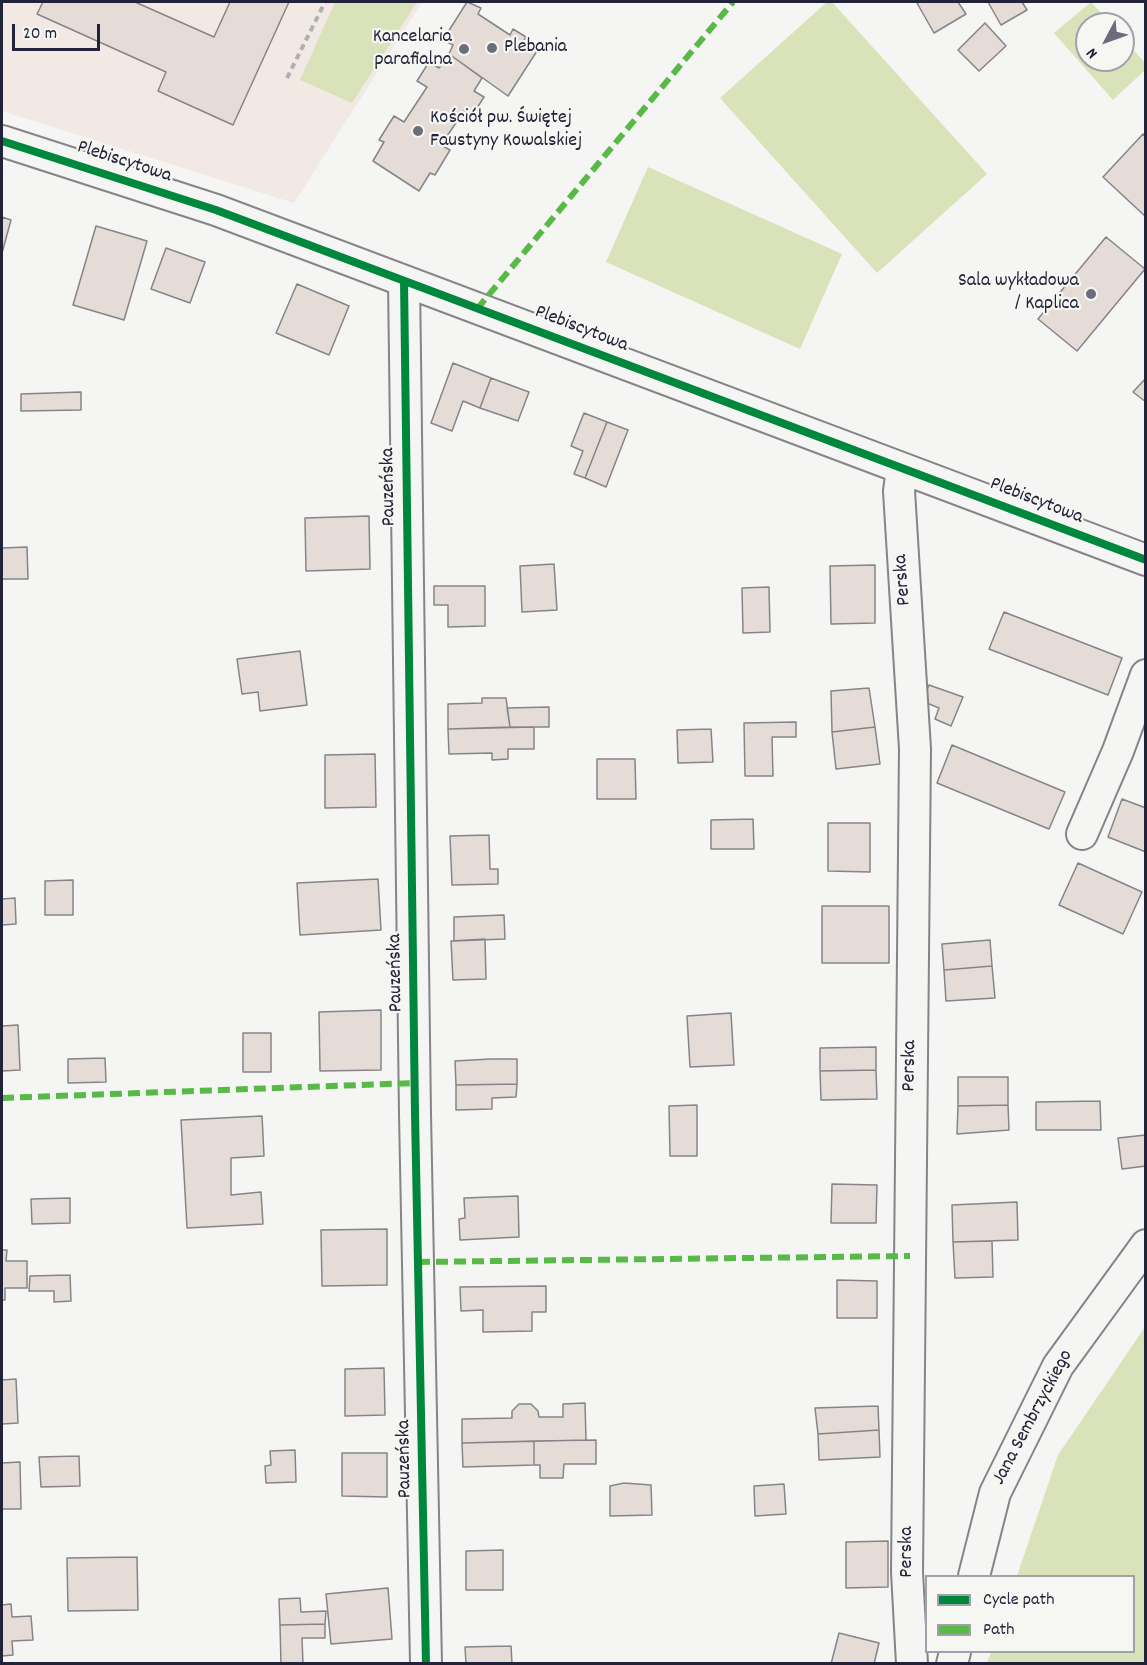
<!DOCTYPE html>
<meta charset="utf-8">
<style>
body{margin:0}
#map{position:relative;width:1147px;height:1665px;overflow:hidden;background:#f5f5f3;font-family:Dekko,sans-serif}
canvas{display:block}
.frame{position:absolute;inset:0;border:3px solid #22223b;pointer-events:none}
.legend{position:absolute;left:925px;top:1575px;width:210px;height:78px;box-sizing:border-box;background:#f6f6f2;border:2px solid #a1a1a9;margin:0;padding:8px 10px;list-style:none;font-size:18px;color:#22223b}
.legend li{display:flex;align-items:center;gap:12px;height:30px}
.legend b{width:30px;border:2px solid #a1a1a9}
.north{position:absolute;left:1075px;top:12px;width:60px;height:60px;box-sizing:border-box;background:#f6f6f2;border:2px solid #a1a1a9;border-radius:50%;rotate:229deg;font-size:16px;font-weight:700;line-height:24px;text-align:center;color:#22223b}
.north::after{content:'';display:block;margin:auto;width:21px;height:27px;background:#6c6c7b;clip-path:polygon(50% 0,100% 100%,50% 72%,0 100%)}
.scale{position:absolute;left:12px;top:24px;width:88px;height:27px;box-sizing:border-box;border:3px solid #22223b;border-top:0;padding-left:8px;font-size:18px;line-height:21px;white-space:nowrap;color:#22223b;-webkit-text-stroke:4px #f6f6f2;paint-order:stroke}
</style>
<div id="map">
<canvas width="1147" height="1665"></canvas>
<div class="frame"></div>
<ul class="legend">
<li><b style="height:8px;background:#00873e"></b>Cycle path</li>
<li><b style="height:8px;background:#58b947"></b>Path</li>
</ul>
<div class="north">N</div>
<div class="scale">20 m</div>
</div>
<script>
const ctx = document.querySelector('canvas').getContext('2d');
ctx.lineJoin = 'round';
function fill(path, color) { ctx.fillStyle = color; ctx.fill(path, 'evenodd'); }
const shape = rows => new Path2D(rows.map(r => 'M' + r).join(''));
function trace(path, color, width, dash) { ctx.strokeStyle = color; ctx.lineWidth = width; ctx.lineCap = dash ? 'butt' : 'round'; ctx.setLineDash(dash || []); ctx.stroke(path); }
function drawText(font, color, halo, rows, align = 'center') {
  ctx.font = font + ' Dekko,sans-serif'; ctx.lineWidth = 4.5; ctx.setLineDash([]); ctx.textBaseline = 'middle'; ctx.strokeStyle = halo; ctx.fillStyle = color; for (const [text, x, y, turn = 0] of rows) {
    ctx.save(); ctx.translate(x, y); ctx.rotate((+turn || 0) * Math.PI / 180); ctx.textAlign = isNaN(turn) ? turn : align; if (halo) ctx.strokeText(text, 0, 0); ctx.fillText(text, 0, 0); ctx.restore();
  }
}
fill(shape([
 [2,2,422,2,294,203,2,111]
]), '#f2e9e4');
fill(shape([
 [335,2,417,2,352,103,300,80],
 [827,2,832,2,987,174,877,273,720,98],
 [1091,2,1111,24,1087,24,1087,60,1123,60,1123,38,1145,63,1145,70,1113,100,1054,33],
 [648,167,842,254,800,349,606,262],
 [1145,1327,1145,1663,987,1663,991,1652,1134,1652,1134,1576,1017,1576,1058,1455]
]), '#d9e2b8');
const building = shape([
 [43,2,135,2,214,37,230,2,289,2,233,125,158,91,166,72,37,14,43,2],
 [467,2,481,8,478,14,510,35,513,29,526,37,522,43,537,51,508,96,449,54,453,45,443,40,467,2],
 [920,2,958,2,966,14,934,33,917,3,920,2],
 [988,2,1022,2,1027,10,1001,25,988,2],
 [985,23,1006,46,979,71,958,50,985,23],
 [449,54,482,78,474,91,484,97,472,116,464,111,441,145,450,150,435,175,430,173,419,191,373,161,384,142,379,140,394,116,404,122,427,87,417,81,429,62,439,68,449,54],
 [1143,134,1146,137,1146,217,1103,177,1143,134],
 [2,217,11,220,2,253,2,217],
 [96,226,147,241,124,320,73,305,96,226],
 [1106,237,1145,269,1077,351,1038,319,1106,237],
 [166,248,205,262,190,303,151,289,166,248],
 [297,284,349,306,329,355,276,333,297,284],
 [453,363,491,378,480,408,463,401,452,431,431,423,453,363],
 [491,378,529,392,518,421,480,408,491,378],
 [1146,378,1146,402,1133,392,1146,378],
 [81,392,81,410,21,411,21,394,81,392],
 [584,413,607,422,585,478,574,474,583,451,571,446,584,413],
 [607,422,628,430,606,487,585,478,607,422],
 [369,516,370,569,306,571,305,518,369,516],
 [27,547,28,579,2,579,2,548,27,547],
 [554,564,557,610,522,612,520,566,554,564],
 [875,565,875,623,831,624,830,566,875,565],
 [434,586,485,586,485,626,448,627,448,605,434,605,434,586],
 [769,587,770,632,743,633,742,588,769,587],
 [1004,612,1122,658,1108,695,989,649,1004,612],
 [300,651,307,705,260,711,258,692,242,694,237,659,300,651],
 [929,685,963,697,951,726,935,719,939,708,922,701,929,685],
 [869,688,875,727,832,732,831,691,869,688],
 [482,698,506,698,510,727,448,729,448,704,482,703,482,698],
 [549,707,549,727,510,727,507,708,549,707],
 [796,722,796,737,772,737,773,776,745,776,744,723,796,722],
 [534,727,534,749,508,749,508,759,492,760,492,753,449,754,448,729,534,727],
 [875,727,880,764,836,769,832,732,875,727],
 [711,729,713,762,678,763,677,730,711,729],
 [952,745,1065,792,1049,829,937,783,952,745],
 [375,754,376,807,325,808,325,755,375,754],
 [597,759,635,759,636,799,597,799,597,759],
 [1122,799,1146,808,1146,852,1108,837,1122,799],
 [753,819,754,849,711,849,711,820,753,819],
 [828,823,870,823,870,872,828,871,828,823],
 [489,835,490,869,498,869,498,884,452,885,450,836,489,835],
 [1078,863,1142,892,1123,934,1059,905,1078,863],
 [378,879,381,930,300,935,297,883,378,879],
 [73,880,73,915,45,915,45,881,73,880],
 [15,898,16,924,2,925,2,899,15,898],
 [822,906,889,906,889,963,822,963,822,906],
 [504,915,505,939,454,941,454,917,504,915],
 [485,939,486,979,453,980,451,941,485,939],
 [990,940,992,966,944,970,942,944,990,940],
 [992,966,995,998,946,1001,944,970,992,966],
 [381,1010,381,1070,320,1071,319,1012,381,1010],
 [731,1013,734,1065,690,1067,687,1016,731,1013],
 [18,1025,20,1070,2,1071,2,1026,18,1025],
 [243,1033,271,1033,271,1072,243,1072,243,1033],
 [876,1047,876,1070,820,1071,820,1048,876,1047],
 [105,1058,106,1082,68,1083,68,1059,105,1058],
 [490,1059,517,1059,517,1084,456,1085,455,1061,490,1059],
 [876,1070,877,1099,821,1100,820,1071,876,1070],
 [958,1077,1008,1077,1008,1105,958,1106,958,1077],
 [517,1084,516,1097,492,1098,492,1109,456,1110,456,1085,517,1084],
 [1100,1101,1101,1130,1036,1130,1036,1102,1100,1101],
 [697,1105,697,1156,670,1156,669,1106,697,1105],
 [1008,1105,1009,1130,957,1134,958,1106,1008,1105],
 [262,1116,264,1156,231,1158,231,1195,261,1192,263,1224,187,1228,181,1120,262,1116],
 [1146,1135,1146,1166,1122,1169,1118,1138,1146,1135],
 [832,1184,877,1185,876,1223,831,1223,832,1184],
 [518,1196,519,1237,460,1240,459,1219,465,1218,464,1198,518,1196],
 [70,1198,70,1223,32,1224,31,1199,70,1198],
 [1017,1202,1018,1240,953,1242,952,1205,1017,1202],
 [387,1229,387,1285,322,1286,321,1230,387,1229],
 [992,1241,993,1277,955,1278,953,1242,992,1241],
 [2,1250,7,1250,6,1261,27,1261,27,1288,5,1288,5,1300,2,1300,2,1250],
 [70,1275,71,1301,54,1302,54,1291,29,1291,30,1276,70,1275],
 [837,1280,877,1281,877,1318,837,1318,837,1280],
 [546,1286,546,1312,532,1312,532,1331,483,1332,483,1310,461,1311,460,1287,546,1286],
 [384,1368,385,1415,345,1416,345,1369,384,1368],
 [16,1379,18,1423,2,1424,2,1380,16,1379],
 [585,1403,586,1440,462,1443,462,1419,512,1418,512,1411,519,1404,531,1404,538,1411,539,1417,563,1417,563,1404,585,1403],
 [878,1406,879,1430,818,1434,815,1408,878,1406],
 [879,1430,880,1457,819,1460,818,1434,879,1430],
 [596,1440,596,1464,564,1464,563,1478,540,1478,540,1465,534,1465,534,1441,596,1440],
 [534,1441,534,1465,463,1467,462,1443,534,1441],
 [295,1450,296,1482,266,1483,265,1466,271,1465,270,1451,295,1450],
 [342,1453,387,1453,387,1497,342,1496,342,1453],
 [79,1456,80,1486,41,1487,39,1457,79,1456],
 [20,1462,21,1509,2,1509,2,1463,20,1462],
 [624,1483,651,1485,652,1515,610,1516,610,1486,624,1483],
 [784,1484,786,1514,755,1516,754,1486,784,1484],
 [888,1541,888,1587,846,1588,846,1542,888,1541],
 [503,1550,503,1590,466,1590,466,1551,503,1550],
 [137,1557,138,1610,68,1611,67,1558,137,1557],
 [388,1588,392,1639,331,1644,326,1594,388,1588],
 [300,1598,301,1612,326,1611,325,1624,280,1625,279,1599,300,1598],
 [11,1604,12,1617,31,1616,33,1640,12,1641,13,1655,2,1656,2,1605,11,1604],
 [325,1624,325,1638,302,1638,303,1664,281,1664,280,1625,325,1624],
 [839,1633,879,1643,874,1664,831,1664,839,1633],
 [511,1646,512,1664,466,1664,465,1647,511,1646]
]);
fill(building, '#e6dcd7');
trace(building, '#858589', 1.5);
const minor = shape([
 [2,141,216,210,1146,560],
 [404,281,415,1114,426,1664],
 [902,469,899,491,915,749,907,1572,912,1664],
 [1082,834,1118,751,1146,675],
 [974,1576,995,1493,1058,1366,1146,1245],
 [952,1664,955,1652]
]);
trace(minor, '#858589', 34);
trace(shape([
 [287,78,325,2]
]), '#b0b0b2', 4, [6, 4.5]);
trace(minor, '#f5f5f3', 30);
trace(shape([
 [477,309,733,2],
 [2,1098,415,1083],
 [418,1262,910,1256]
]), '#58b947', 6, [12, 6]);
trace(shape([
 [2,141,216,210,1146,560],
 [404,281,415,1114,426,1664]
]), '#00873e', 8);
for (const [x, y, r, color] of [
 [492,48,6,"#6c6c7b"],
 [464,49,6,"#6c6c7b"],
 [418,131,6,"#6c6c7b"],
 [1091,294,6,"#6c6c7b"]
]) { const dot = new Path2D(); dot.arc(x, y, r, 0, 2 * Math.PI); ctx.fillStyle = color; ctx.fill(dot); trace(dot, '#f6f6f2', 2); }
drawText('20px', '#22223b', '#f6f6f2', [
 ["Kancelaria",452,38],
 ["parafialna",452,61],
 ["Plebania",504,48,"left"],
 ["Kościół pw. Świętej",430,119,"left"],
 ["Faustyny Kowalskiej",430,142,"left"],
 ["Sala wykładowa",1079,282],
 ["/ Kaplica",1079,305]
], 'right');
drawText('20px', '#22223b', '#f6f6f2', [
 ["Plebiscytowa",124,163,18],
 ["Plebiscytowa",581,330,21],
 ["Pauzeńska",390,487,-91],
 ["Plebiscytowa",1036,502,21],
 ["Perska",904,580,-94],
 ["Pauzeńska",397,973,-91],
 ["Perska",911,1066,-89],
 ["Jana Sembrzyckiego",1034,1418,-62],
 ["Pauzeńska",406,1459,-91],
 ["Perska",908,1552,-90]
]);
</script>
